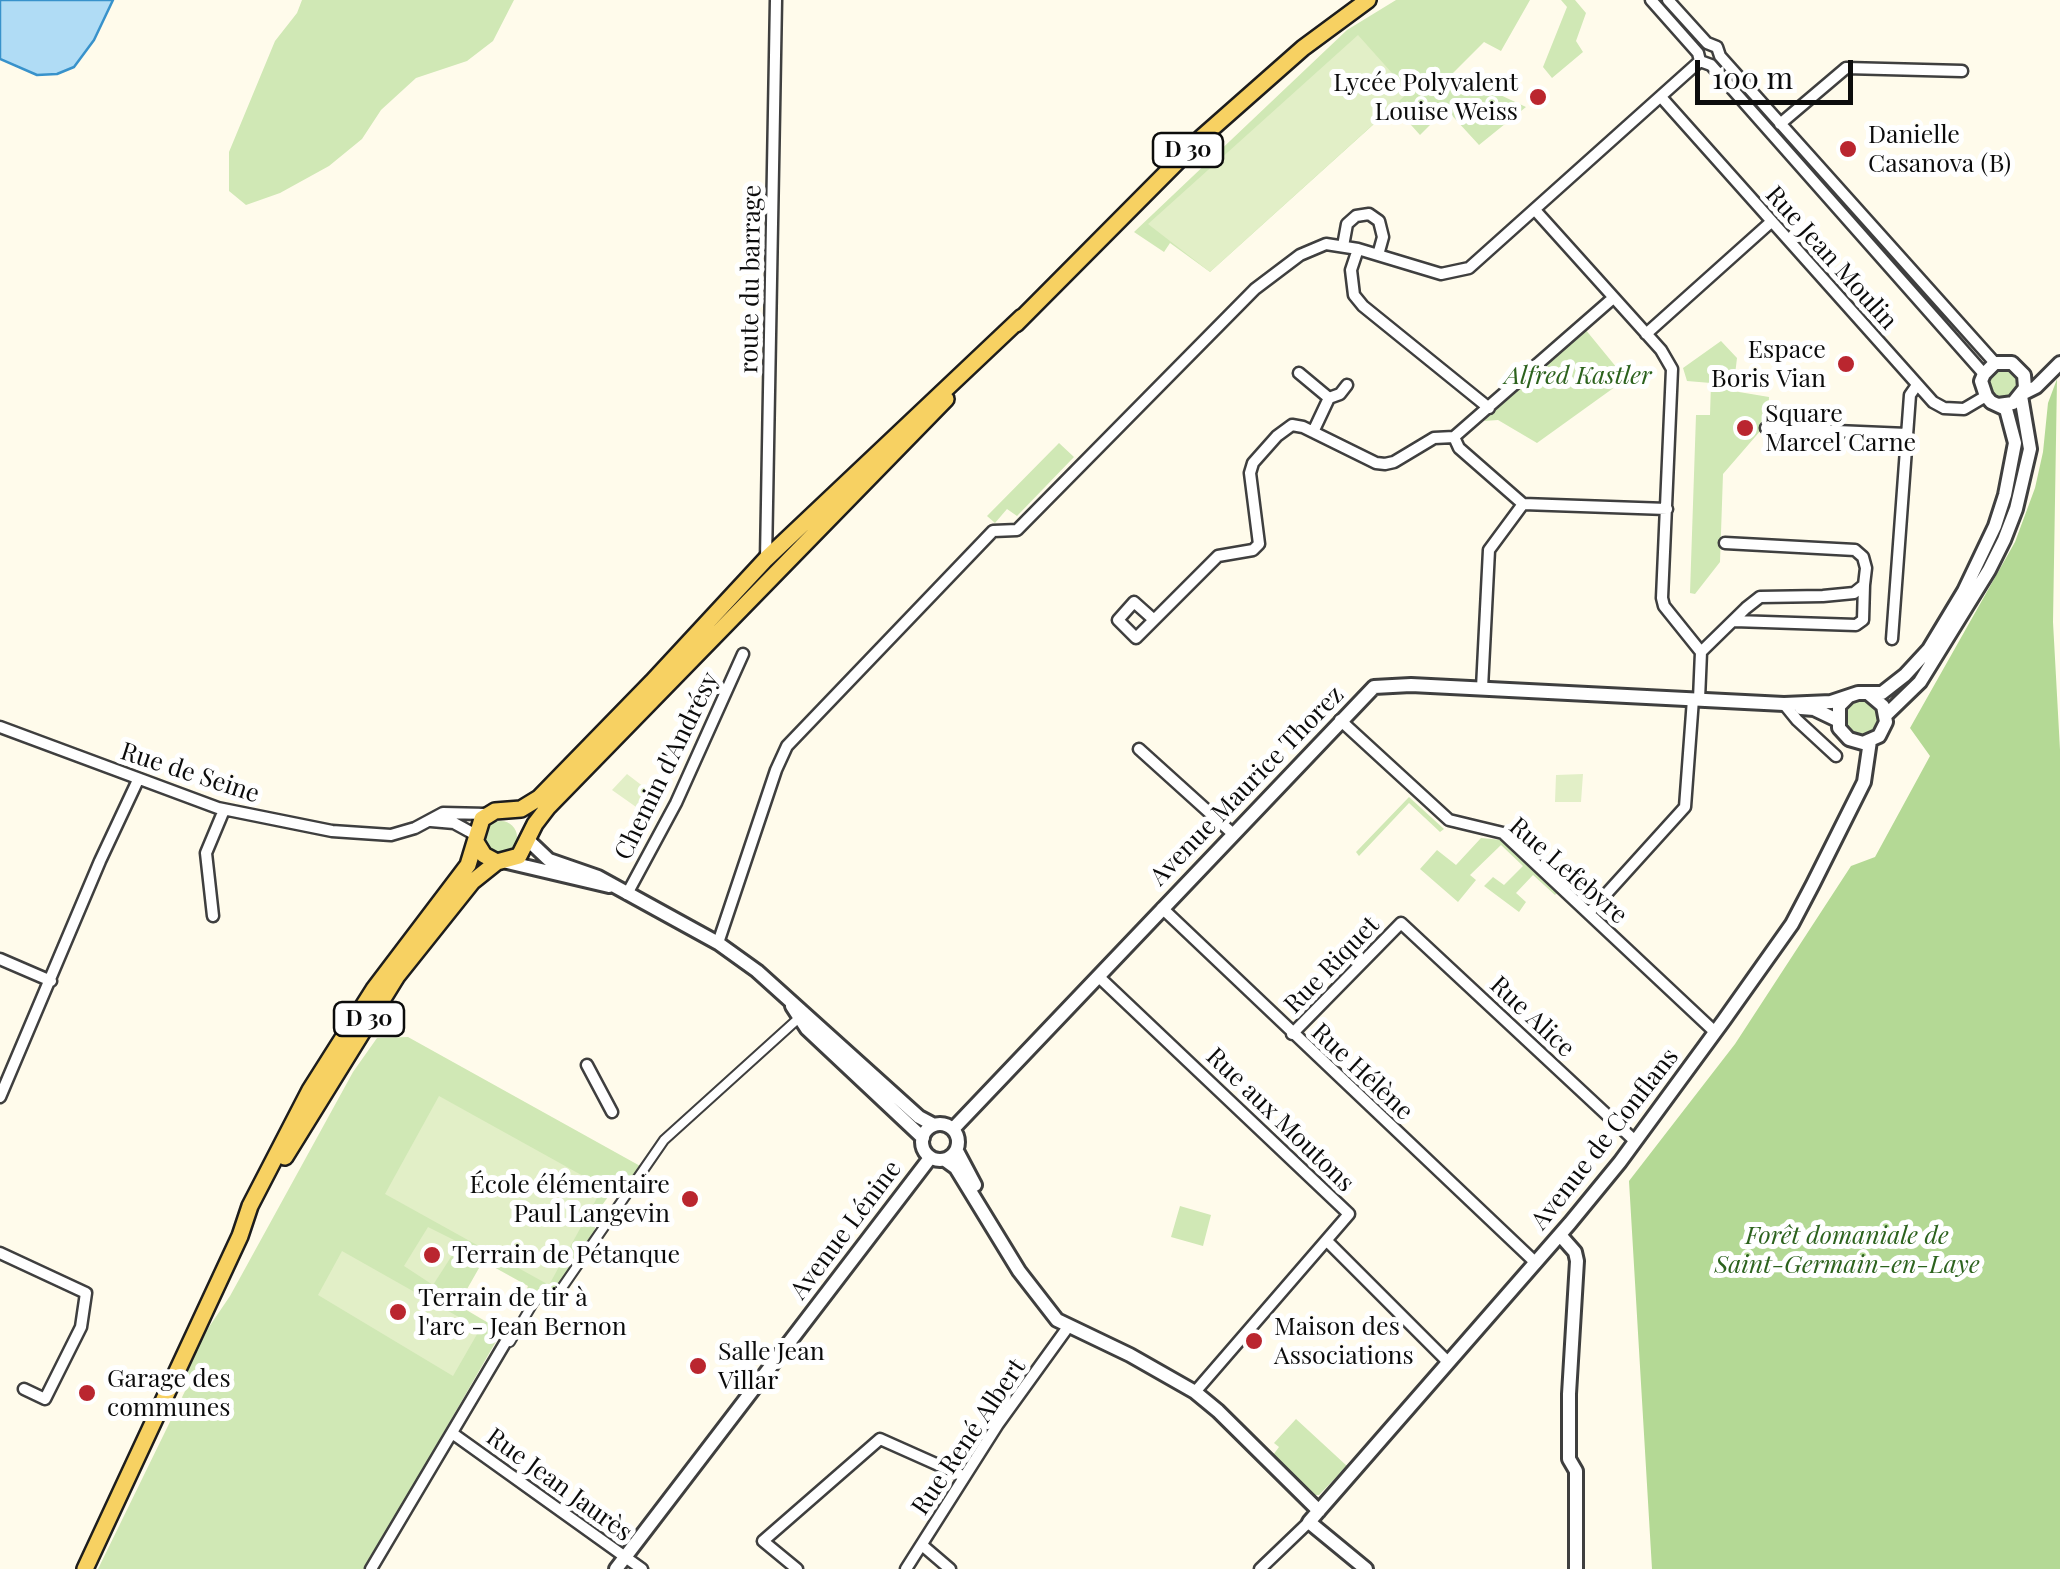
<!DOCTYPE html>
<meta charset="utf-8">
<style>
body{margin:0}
#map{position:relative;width:2060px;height:1569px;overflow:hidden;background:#fffbeb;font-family:"Playfair Display",serif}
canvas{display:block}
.scale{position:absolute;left:1695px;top:60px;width:158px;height:45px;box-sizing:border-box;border:5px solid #0c0c0c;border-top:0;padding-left:12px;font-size:30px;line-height:35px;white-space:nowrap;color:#0c0c0c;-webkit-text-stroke:8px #fff;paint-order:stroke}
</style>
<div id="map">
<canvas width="2060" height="1569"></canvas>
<div class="scale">100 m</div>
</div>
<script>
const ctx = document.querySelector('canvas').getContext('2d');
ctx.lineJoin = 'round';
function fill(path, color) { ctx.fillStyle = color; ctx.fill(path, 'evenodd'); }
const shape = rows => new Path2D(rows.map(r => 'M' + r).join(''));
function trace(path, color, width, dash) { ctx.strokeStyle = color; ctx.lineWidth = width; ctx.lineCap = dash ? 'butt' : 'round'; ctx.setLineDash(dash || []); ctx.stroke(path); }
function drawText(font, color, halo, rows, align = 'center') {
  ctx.font = font + ' "Playfair Display",serif'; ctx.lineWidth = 10; ctx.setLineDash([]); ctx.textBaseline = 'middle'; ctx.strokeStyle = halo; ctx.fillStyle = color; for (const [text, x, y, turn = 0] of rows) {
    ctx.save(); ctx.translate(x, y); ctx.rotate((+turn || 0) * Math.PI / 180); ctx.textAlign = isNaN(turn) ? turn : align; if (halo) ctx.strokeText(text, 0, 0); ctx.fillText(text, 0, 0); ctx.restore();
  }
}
fill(shape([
 [302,0,514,0,493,41,467,61,416,78,381,110,362,139,329,166,280,193,246,205,229,191,229,152,275,41,297,13],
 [1396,0,1530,0,1501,51,1484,42,1453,73,1526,107,1479,145,1446,109,1420,135,1394,106,1210,272,1170,243,1164,252,1134,232,1347,30],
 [1561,0,1575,0,1586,13,1576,41,1583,52,1552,78,1543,67,1567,7],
 [1585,329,1626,379,1537,443,1498,420,1484,421],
 [1721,341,1737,358,1733,391,1769,397,1768,422,1723,474,1720,562,1695,594,1690,593,1696,415,1710,415,1711,383,1687,381,1683,368],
 '1988 384a15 15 0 1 1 30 0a15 15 0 1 1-30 0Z',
 [1059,443,1074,457,1017,516,1007,509,995,523,987,516],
 '1844 718a17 17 0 1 1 34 0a17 17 0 1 1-34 0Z',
 [1409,797,1444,829,1440,832,1409,803,1359,856,1356,852],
 '485 837a16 16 0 1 1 32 0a16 16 0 1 1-32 0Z',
 [1481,838,1502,840,1557,893,1555,895,1533,875,1516,893,1526,902,1519,912,1484,886,1493,877,1504,885,1523,866,1501,845,1470,875,1476,880,1458,902,1420,869,1437,850,1456,865],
 [408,1037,642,1167,623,1196,610,1194,598,1211,593,1238,555,1292,535,1298,525,1293,528,1286,483,1261,458,1305,502,1331,365,1569,98,1569,187,1387,173,1380,230,1296,353,1072,377,1038],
 [1180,1206,1211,1215,1203,1246,1171,1237],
 [1296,1419,1347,1466,1319,1495,1314,1495,1273,1455,1279,1447,1274,1443]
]), '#d0e8b5');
fill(shape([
 [2057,379,2053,622,2060,750,2060,1569,1652,1569,1629,1181,1735,1044,1851,866,1875,857,1930,756,1910,728,2015,542,2035,488,2043,452,2048,403]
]), '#b4d995');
fill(shape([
 [1358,35,1409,92,1210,272,1148,224],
 [627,774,657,797,646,814,612,790],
 [1583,774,1581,802,1555,802,1556,775],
 [439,1096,603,1187,549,1285,385,1194],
 [428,1227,460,1243,433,1285,404,1266],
 [342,1251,480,1329,453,1376,318,1295]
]), '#e2efc7');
const water = shape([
 [0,0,113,0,94,40,74,67,57,74,37,75,0,59,0,0]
]);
fill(water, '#b0dcf5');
trace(water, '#3892cb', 2.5);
const pedestrian = shape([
 [510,1342,535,1300,557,1295,664,1140,800,1017]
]);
const minor = shape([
 [1651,0,1698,53,1700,61],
 [1668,0,1707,43,1717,47,1720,56,1995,363],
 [1700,61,1711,65,1984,374],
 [1661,97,1933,402,1944,408,1964,409,1986,396],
 [1780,124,1846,68,1962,71],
 [1535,210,1661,350,1672,369,1662,598,1664,606,1701,652,1699,699],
 [1343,246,1347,224,1356,216,1369,214,1379,221,1383,237,1378,255],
 [1358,249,1351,270,1354,295,1363,306,1489,408],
 [1646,334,1771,222],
 [1299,373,1329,398,1313,432],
 [1329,398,1340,394,1347,385],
 [1766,428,1907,434],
 [1454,437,1612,299],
 [1454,437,1459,448,1523,504],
 [1523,504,1667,509],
 [1725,543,1855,550,1863,557,1866,568,1864,585],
 [766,559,776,0],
 [1153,619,1134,602,1118,620,1136,638,1218,556,1253,550,1259,544,1250,473,1253,463,1277,436,1292,425,1303,427,1376,463,1385,464,1394,462,1434,438,1454,437],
 [1892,639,1910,395,1917,385],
 [1701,652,1746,608,1760,597,1823,596,1854,593,1864,585,1863,620,1856,625,1734,621],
 [1482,688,1489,550,1523,504],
 [1784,704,1797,720,1836,756],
 [1340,720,1449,820,1503,833,1715,1032],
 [0,727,218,808,332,831,391,835,415,828,443,813,487,814],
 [1139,749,1232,833],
 [431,821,454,823,476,835],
 [627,894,676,803,743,654],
 [1162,908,1536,1263],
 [1589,913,1685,807,1693,699],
 [213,916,206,853,224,810],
 [718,943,776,770,787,746,993,531,1017,530,1255,289,1300,255,1326,244,1358,249,1441,274,1469,268,1700,61],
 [0,959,51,981],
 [1099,977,1349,1214,1195,1392],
 [1292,1034,1401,923,1635,1141],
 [587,1065,612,1112],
 [0,1097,100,861,138,780],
 [1327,1241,1448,1362],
 [0,1253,86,1293,81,1327,45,1399,24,1389],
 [452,1433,642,1569],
 [922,1545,950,1569],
 [371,1569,505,1343],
 [797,1569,763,1541,880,1439,963,1476],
 [906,1569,998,1424,1068,1327],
 [1260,1569,1309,1522]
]);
const tertiary = shape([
 [2022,394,2036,387,2060,363],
 [1849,696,1839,706,1839,728,1849,739,1863,743,1879,736,1886,722,1883,706,1870,695],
 [1801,708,1814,709,1837,720],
 [1886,715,1920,682,1989,570,2004,540,2016,509,2030,449,2021,396],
 [528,840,549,860,598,877,718,943,757,971,919,1117,934,1125],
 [507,862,609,886],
 [792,1006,807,1029,923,1138],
 '922 1142a18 18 0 1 1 36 0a18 18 0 1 1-36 0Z',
 [953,1129,1374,687,1411,685,1784,704,1831,702,1858,693,1882,693,1905,675,1929,649,1964,591,1995,526,2005,495,2015,443,2006,409,1991,402,1986,396,1981,381,1984,374,1995,363,2012,363,2024,375,2025,388,2013,403,1998,405],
 [957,1151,975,1185],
 [945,1160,956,1168,1019,1271,1057,1320,1130,1355,1195,1392,1218,1411,1319,1511],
 [1560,1235,1575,1252,1577,1261,1569,1394,1569,1459,1576,1471,1576,1569],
 [616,1569,930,1158],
 [1366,1569,1309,1522,1570,1223,1620,1162,1724,1020,1792,924,1813,884,1864,782,1870,741]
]);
const primary = shape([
 [1016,324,1201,138,1303,48,1368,0],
 [476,842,484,855,497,862,519,856,535,824,548,807,946,399],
 [285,1157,397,976,472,882,497,862],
 [85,1569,240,1236,250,1206,310,1090,374,989,468,865,482,819,495,811,521,809,539,798,652,682,766,559,1022,317]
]);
trace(pedestrian, '#3f3f3f', 12);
trace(minor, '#3f3f3f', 15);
trace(tertiary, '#3f3f3f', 18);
trace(primary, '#1d1d1d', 20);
trace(pedestrian, '#fff', 8);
trace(minor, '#fff', 10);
trace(tertiary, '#fff', 12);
trace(primary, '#f7d162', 15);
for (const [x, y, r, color] of [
 [1538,97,10,"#ba262f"],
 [1848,149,10,"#ba262f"],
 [1846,364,10,"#ba262f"],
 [1745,428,10,"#ba262f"],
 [690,1199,10,"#ba262f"],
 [432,1255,10,"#ba262f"],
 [398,1312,10,"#ba262f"],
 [1254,1341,10,"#ba262f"],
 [698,1366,10,"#ba262f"],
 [87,1393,10,"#ba262f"]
]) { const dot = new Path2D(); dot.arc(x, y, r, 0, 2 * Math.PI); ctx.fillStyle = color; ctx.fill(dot); trace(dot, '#fff', 4); }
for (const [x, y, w] of [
 [1188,150,70],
 [369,1019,70]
]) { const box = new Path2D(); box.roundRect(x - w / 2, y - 17, w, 34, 8); ctx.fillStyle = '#fff'; ctx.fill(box); trace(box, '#0c0c0c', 2.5); }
drawText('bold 22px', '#0c0c0c', null, [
 ["D 30",1188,150],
 ["D 30",369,1019]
]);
drawText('25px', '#0c0c0c', '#fff', [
 ["Lycée Polyvalent",1518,83,"right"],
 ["Louise Weiss",1518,112,"right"],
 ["Danielle",1868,135],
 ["Casanova (B)",1868,164],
 ["Espace",1826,350,"right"],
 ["Boris Vian",1826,379,"right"],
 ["Square",1765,414],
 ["Marcel Carne",1765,443],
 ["École élémentaire",670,1185,"right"],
 ["Paul Langevin",670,1214,"right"],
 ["Terrain de Pétanque",452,1255],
 ["Terrain de tir à",418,1298],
 ["l'arc - Jean Bernon",418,1327],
 ["Maison des",1274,1327],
 ["Associations",1274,1356],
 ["Salle Jean",718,1352],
 ["Villar",718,1381],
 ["Garage des",107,1379],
 ["communes",107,1408]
], 'left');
drawText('25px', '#0c0c0c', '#fff', [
 ["Rue Jean Moulin",1831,258,48],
 ["route du barrage",751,279,-89],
 ["Chemin d'Andrésy",667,766,-64],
 ["Rue de Seine",190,773,18],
 ["Avenue Maurice Thorez",1247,786,-46],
 ["Rue Lefebvre",1568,871,41],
 ["Rue Riquet",1332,965,-46],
 ["Rue Alice",1532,1017,43],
 ["Rue Hélène",1362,1072,43],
 ["Rue aux Moutons",1280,1120,44],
 ["Avenue de Conflans",1605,1139,-52],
 ["Avenue Lénine",846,1230,-53],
 ["Rue René Albert",969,1437,-56],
 ["Rue Jean Jaurès",559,1485,36]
]);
drawText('italic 25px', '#2c621d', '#fff', [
 ["Alfred Kastler",1578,376],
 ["Forêt domaniale de",1847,1236],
 ["Saint-Germain-en-Laye",1847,1265]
]);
</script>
